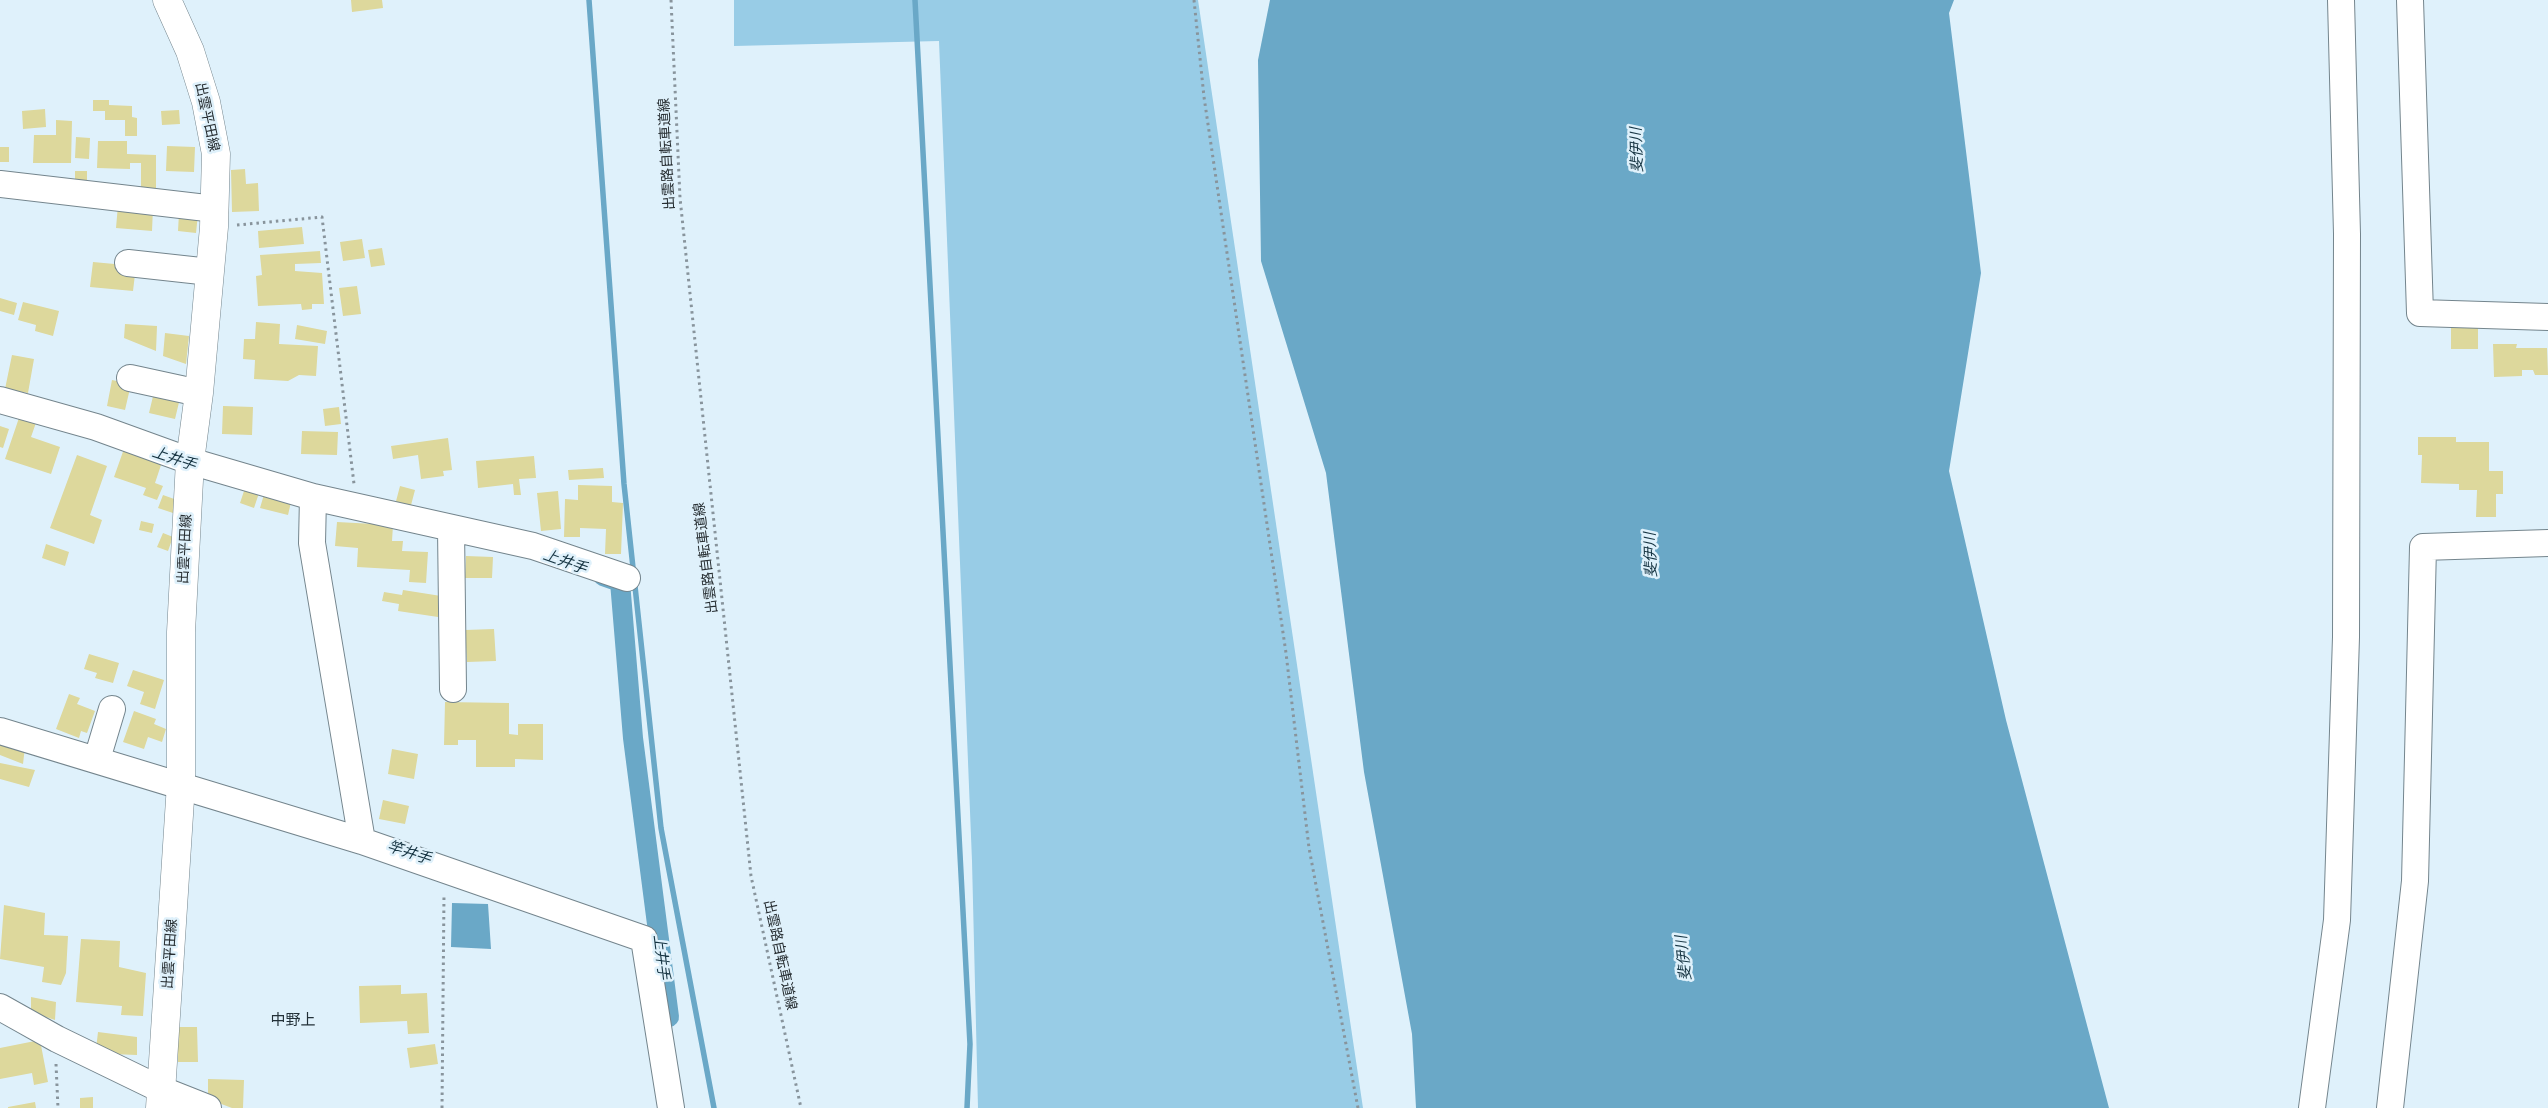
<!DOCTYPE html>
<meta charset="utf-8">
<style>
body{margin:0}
canvas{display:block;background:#dff1fb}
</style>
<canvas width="2548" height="1108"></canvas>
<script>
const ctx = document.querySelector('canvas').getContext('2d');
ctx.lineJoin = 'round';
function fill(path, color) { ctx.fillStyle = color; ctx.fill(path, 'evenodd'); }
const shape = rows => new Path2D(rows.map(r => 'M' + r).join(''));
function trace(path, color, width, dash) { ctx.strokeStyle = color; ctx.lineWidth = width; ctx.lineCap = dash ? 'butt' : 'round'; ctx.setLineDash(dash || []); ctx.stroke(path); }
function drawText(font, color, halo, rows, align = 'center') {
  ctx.font = font + ' Montserrat,"Noto Sans JP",sans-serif'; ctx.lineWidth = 5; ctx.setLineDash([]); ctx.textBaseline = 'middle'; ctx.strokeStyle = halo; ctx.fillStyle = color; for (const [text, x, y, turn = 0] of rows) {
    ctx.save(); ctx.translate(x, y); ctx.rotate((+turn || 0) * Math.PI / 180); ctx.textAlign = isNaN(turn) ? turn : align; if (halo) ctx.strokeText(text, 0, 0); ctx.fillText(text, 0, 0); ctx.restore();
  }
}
fill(shape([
 [734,0,1198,0,1363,1108,978,1108,972,861,939,41,734,46]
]), '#98cce6');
fill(shape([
 [1270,0,1954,0,1949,13,1981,273,1949,471,2006,720,2109,1108,1416,1108,1412,1034,1364,772,1326,473,1261,261,1258,60],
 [452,903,488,904,491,949,451,947]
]), '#6aa8c7');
trace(shape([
 [589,0,624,484,661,828,714,1108],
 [915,0,970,1044,967,1108]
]), '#6aa8c7', 5.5);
trace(shape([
 [603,576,620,582,633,738,669,1017]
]), '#6aa8c7', 20);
fill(shape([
 [351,0,382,0,383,8,352,12],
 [93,100,109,100,109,105,132,106,132,117,137,118,137,136,125,136,125,120,105,120,105,111,93,111],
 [45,109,46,127,23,129,22,111],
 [179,110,180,124,162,125,161,111],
 [56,120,72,121,71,163,33,163,34,135,56,135],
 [76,137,90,138,89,159,75,158],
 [98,141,127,141,127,154,156,155,156,193,141,193,141,163,130,163,130,169,97,168],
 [167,146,195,147,194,172,166,171],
 [0,147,9,147,9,162,0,162],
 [245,169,246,184,258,183,259,211,232,212,231,170],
 [75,171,87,171,87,188,75,189],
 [118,205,153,208,152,231,116,228],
 [179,213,198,214,196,233,178,231],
 [302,227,304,244,259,248,258,231],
 [362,239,365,258,343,261,340,242],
 [382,248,385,265,371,267,368,250],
 [320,251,321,263,295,264,295,271,322,273,324,304,312,304,312,309,302,310,301,304,258,306,256,276,262,275,260,255],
 [93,262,136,266,133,291,90,287],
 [357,286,361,314,343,316,339,288],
 [0,298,17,303,14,315,0,311],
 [23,302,59,311,53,336,35,331,36,325,18,320],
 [256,322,280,324,279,344,318,346,316,376,299,375,288,381,254,379,255,360,243,359,244,339,255,339],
 [2451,322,2478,322,2478,349,2451,349],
 [125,324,157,326,156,351,124,338],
 [297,325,327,331,325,344,295,339],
 [165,333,189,336,186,364,163,356],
 [2493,344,2517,344,2516,348,2547,348,2548,375,2535,375,2533,370,2522,370,2522,376,2494,377],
 [12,355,34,359,28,393,5,389],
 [112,380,131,384,125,410,107,406],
 [155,388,181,394,175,419,149,413],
 [223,406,253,407,252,435,222,434],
 [339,407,341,424,325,426,323,409],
 [21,412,38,417,31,437,60,447,51,474,5,459],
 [0,426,9,429,3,448,0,447],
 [302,431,338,432,337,455,301,454],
 [2418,437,2456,437,2456,442,2489,442,2489,471,2503,471,2503,494,2496,494,2496,517,2476,517,2477,490,2459,490,2459,484,2421,483,2422,455,2418,455],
 [448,438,452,470,443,471,444,476,421,479,418,455,393,459,391,446],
 [125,446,163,459,155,483,163,486,157,500,143,495,146,488,114,477],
 [77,455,107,466,90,515,102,520,94,544,50,528],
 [534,456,536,478,519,479,521,495,514,495,513,484,478,488,476,461],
 [603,468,604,478,569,480,568,470],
 [246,485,260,490,254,508,240,503],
 [578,485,612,486,612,502,623,503,621,554,605,554,606,529,580,528,580,537,564,537,565,499,578,500],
 [400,486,415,490,410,509,395,505],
 [265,491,292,498,288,515,260,508],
 [558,491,561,529,541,531,537,493],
 [163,495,177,500,173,513,158,508],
 [141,521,154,524,152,533,139,530],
 [337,522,393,525,392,541,403,541,402,551,428,552,426,583,409,582,410,570,357,567,358,548,335,546],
 [163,533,173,537,168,551,157,547],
 [46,544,69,552,65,566,42,558],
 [466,556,493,557,492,578,465,578],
 [403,590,441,596,438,617,398,611,399,604,382,601,384,592,402,595],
 [494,629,496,661,467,662,465,630],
 [89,654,119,663,113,683,95,678,97,673,84,669],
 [133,670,164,680,155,709,140,704,144,692,127,686],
 [69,694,80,698,77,704,95,711,87,733,81,731,79,738,56,729],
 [445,702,509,703,509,734,518,735,518,724,543,724,543,760,515,759,515,767,476,767,476,740,458,740,458,745,444,745],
 [134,711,156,719,154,724,166,729,162,742,148,737,144,749,123,742],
 [0,738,25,747,23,764,0,755],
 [392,749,418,754,414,779,388,774],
 [0,763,35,770,29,787,0,779],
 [383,800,409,806,405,824,379,819],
 [4,905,45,913,44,935,68,936,66,973,61,985,42,982,44,967,0,959],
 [81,939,120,941,119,967,146,973,143,1016,121,1015,122,1006,76,1002],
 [401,985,401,994,427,993,429,1033,408,1034,407,1021,360,1023,359,986],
 [31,997,56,1002,55,1020,31,1012],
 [178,1027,197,1027,198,1062,178,1062],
 [98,1032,137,1037,137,1055,111,1054,111,1050,96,1049],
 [40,1040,48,1082,34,1085,32,1073,0,1079,0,1048],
 [435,1044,438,1064,410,1068,407,1048],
 [208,1079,244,1080,243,1108,232,1108,208,1099],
 [93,1097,93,1108,80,1108,80,1098],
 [35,1102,36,1108,8,1108,8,1107]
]), '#ddd89c');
const minor = shape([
 [2410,0,2420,313,2548,317],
 [0,184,215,209],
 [128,263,210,272],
 [130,378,199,393],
 [0,400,96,427,190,461,313,497,533,546,627,578],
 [313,497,312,543,362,841],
 [451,529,453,689],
 [0,731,362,841,644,939,671,1108],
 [97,759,112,709],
 [0,1007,57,1039,160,1089,208,1108],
 [2312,1108,2337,920,2346,637,2347,234,2341,0],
 [2390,1108,2415,881,2423,547,2548,543]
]);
const major = shape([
 [160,1108,181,784,181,632,190,461,199,393,214,227,216,154,206,102,190,51,167,0]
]);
trace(minor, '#74858d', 28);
trace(major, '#74858d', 29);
trace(shape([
 [671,0,680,198,751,876,801,1108],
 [1194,0,1204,97,1286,653,1309,848,1358,1108],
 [237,225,322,217,354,484],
 [56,1064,58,1108],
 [442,1108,444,894]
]), '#88949c', 3, [2.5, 4]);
trace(minor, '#fff', 26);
trace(major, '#fff', 28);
drawText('14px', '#262d31', '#dff1fb', [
 ["出雲平田線",207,117,78],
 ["出雲路自転車道線",667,154,-93],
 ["出雲平田線",185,549,-87],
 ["出雲路自転車道線",706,558,-97],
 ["出雲平田線",170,954,-86],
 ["出雲路自転車道線",780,955,78]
]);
drawText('italic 15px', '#173543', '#dff1fb', [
 ["斐伊川",1637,150,-92],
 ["上井手",174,459,19],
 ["斐伊川",1651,555,-92],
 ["上井手",565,562,20],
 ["竿井手",409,853,18],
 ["上井手",661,957,83],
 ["斐伊川",1684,958,-96]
]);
drawText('15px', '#233138', '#dff1fb', [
 ["中野上",293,1021]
]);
</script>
